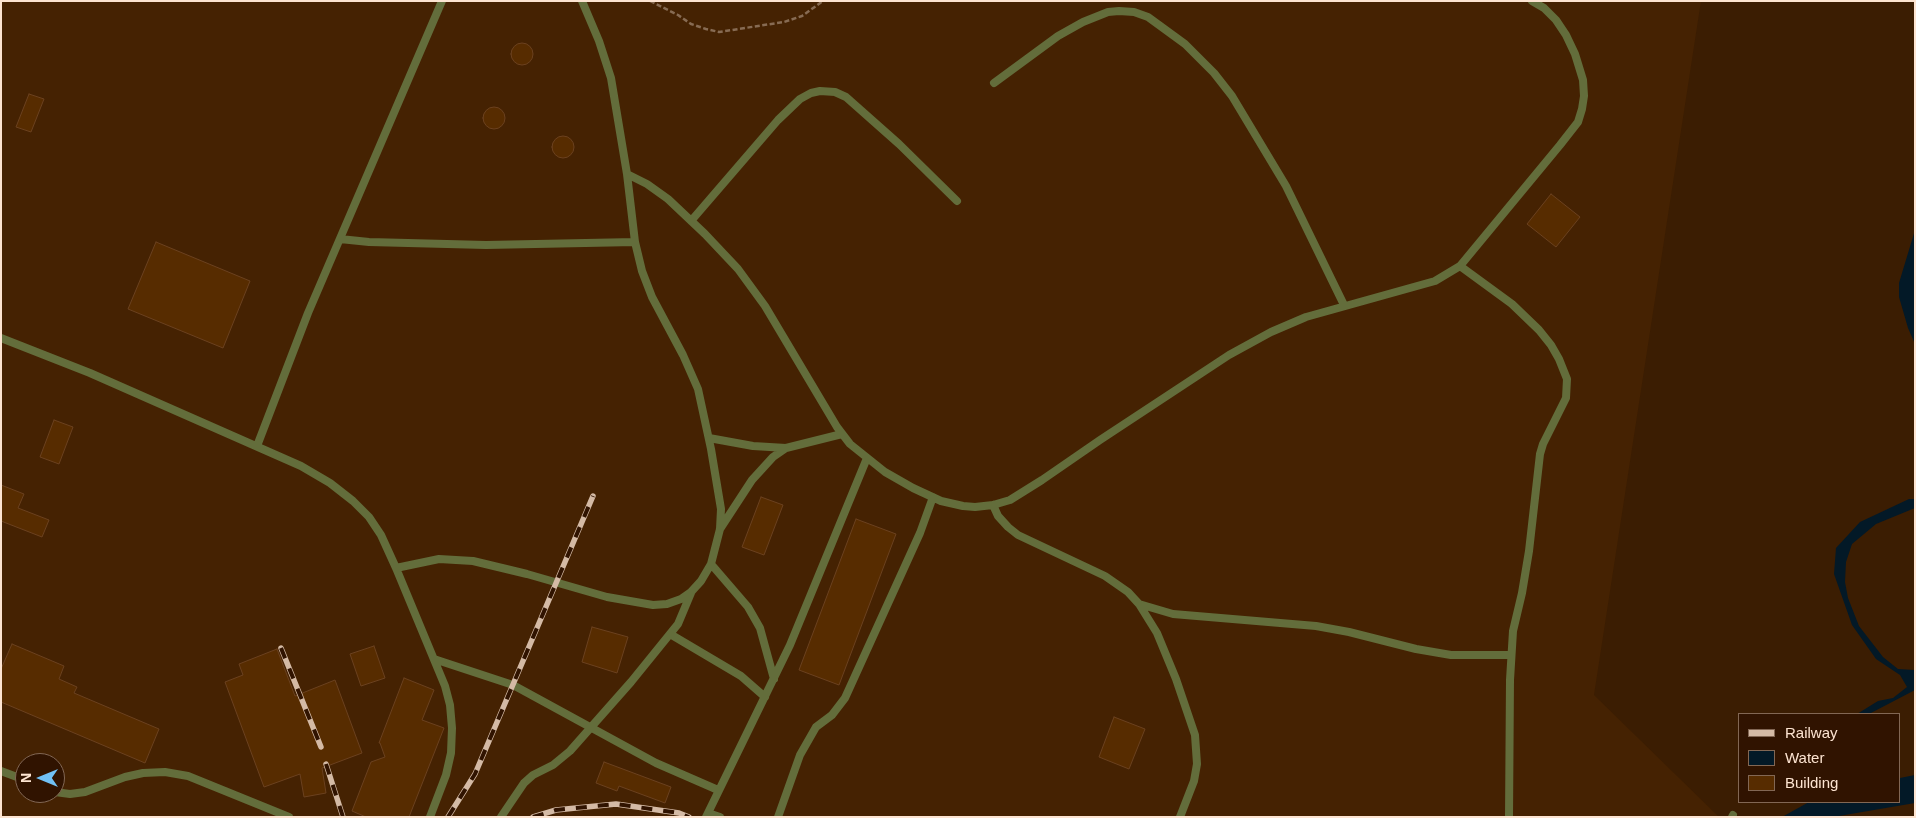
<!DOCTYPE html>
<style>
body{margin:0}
#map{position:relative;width:1916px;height:818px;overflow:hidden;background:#3b1d02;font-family:Helvetica,sans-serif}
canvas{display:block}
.frame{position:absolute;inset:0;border:2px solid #fde4d1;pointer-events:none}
.legend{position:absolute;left:1738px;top:713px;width:162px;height:90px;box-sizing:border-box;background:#301300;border:1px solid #826754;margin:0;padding:6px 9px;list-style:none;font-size:15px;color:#fde4d1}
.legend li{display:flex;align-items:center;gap:10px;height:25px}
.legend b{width:25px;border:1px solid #826754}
.north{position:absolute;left:15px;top:753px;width:50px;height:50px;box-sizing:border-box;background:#301300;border:1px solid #826754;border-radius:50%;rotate:270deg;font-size:14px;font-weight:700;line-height:20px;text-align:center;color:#fde4d1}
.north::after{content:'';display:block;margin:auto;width:18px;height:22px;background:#71c1f5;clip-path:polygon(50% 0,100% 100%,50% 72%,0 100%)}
</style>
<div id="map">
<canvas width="1916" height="818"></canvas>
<div class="frame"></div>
<ul class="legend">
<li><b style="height:6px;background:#d4baa5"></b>Railway</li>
<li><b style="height:14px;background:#031927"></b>Water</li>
<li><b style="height:14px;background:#572c00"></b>Building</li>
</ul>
<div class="north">N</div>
</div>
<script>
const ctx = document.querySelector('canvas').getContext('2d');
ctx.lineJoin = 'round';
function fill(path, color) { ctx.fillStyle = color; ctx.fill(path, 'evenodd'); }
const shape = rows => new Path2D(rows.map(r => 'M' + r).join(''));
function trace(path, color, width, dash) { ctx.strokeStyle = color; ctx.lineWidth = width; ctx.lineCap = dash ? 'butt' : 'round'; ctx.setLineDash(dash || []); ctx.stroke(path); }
fill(shape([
 [1,1,1701,1,1594,695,1719,817,1,817],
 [25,763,55,763,55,793,25,793]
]), '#452202');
fill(shape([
 [1915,230,1915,344,1908,328,1899,297,1899,283],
 [1909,499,1915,499,1915,508,1876,524,1852,544,1846,562,1845,582,1848,598,1859,626,1883,657,1898,669,1915,670,1915,690,1869,714,1857,714,1878,701,1893,698,1907,687,1900,675,1876,659,1852,625,1834,574,1836,548,1860,522],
 [1915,775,1915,803,1833,817,1782,817,1809,802,1900,802,1900,778]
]), '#031927');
const building = shape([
 '511 54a11 11 0 1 1 22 0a11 11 0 1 1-22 0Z',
 [29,94,44,99,31,132,16,127,29,94],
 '483 118a11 11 0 1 1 22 0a11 11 0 1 1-22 0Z',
 '552 147a11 11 0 1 1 22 0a11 11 0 1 1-22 0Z',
 [1551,194,1580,217,1556,247,1527,224,1551,194],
 [156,242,250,281,223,348,128,309,156,242],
 [54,420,73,427,59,464,40,457,54,420],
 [1,485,24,494,18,508,49,520,42,537,1,521,1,485],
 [761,497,783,505,764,555,742,547,761,497],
 [856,519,896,534,839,685,799,670,856,519],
 [592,627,628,637,617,673,582,662,592,627],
 [12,644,64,666,59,679,77,687,74,693,159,729,145,763,1,702,1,669,12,644],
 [374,646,385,678,361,686,350,654,374,646],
 [277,649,295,696,335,680,362,753,322,768,326,793,304,797,300,774,264,787,225,682,243,675,239,664,277,649],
 [404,678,434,690,422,720,444,728,409,817,366,817,352,811,371,762,385,757,380,743,379,743,404,678],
 [1114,717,1145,729,1129,769,1099,757,1114,717],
 [604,762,671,787,665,803,619,786,617,791,596,783,604,762]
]);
fill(building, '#572c00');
trace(building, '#6b411f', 1);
trace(shape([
 [650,1,678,15,691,24,706,29,719,32,784,22,802,16,823,1]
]), '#876b53', 2.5, [5, 2.5]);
trace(shape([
 [582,1,599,41,611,78,627,174,647,184,668,199,705,234,738,269,765,306,837,427,850,444,885,472,913,488,941,501,963,506,975,507,993,505,1010,500,1042,480,1100,440,1229,355,1271,332,1306,317,1435,281,1460,266,1560,145,1578,122,1582,109,1584,96,1583,80,1575,54,1566,35,1556,20,1544,8,1532,1],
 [994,83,1058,36,1083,22,1108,12,1119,11,1134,12,1148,17,1185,44,1214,73,1232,96,1286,186,1344,305],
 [691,221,778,120,800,99,811,93,820,91,835,92,846,97,899,144,957,201],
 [340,239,369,242,486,245,635,242],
 [1460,266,1512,304,1539,330,1551,345,1559,359,1567,379,1566,398,1543,444,1540,454,1529,551,1522,593,1513,631,1510,680,1509,817],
 [1,338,90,373,301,466,330,483,353,501,369,517,381,535,396,568,445,686,450,705,452,728,451,753,446,775,430,817],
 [709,438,753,446,786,448],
 [257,446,308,313,442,1],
 [993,505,998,516,1008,527,1018,535,1105,576,1128,592,1139,604,1173,614,1316,626,1349,632,1416,649,1451,655,1511,655],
 [720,529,752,480,773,457,786,448,842,434],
 [711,564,748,607,760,628,774,679],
 [396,568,439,559,473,561,527,574,607,597,653,605,667,604,681,599,691,592,701,581,711,564,720,529,721,509,711,449,698,389,683,355,652,297,642,271,635,242,627,174],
 [1139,604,1157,633,1176,679,1195,735,1197,764,1194,781,1180,817],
 [670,634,741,676,765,697],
 [434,659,513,685,656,763,718,790],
 [1,771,25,780],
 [55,792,70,794,85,792,125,777,143,773,165,772,188,776,289,817],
 [708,813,720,817],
 [501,817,524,783,533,775,553,765,570,751,631,682,678,624,691,593],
 [706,817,790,645,867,458],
 [778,817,800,755,816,727,832,715,845,698,920,533,933,497],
 [1732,817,1733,815]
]), '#636d3b', 8);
const rail = shape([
 [281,648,321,747],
 [326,764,343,817],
 [448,817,475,774,593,496],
 [533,817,556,810,616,804,679,813,689,817]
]);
trace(rail, '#d4baa5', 5.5);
trace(rail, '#301300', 4, [11]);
</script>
